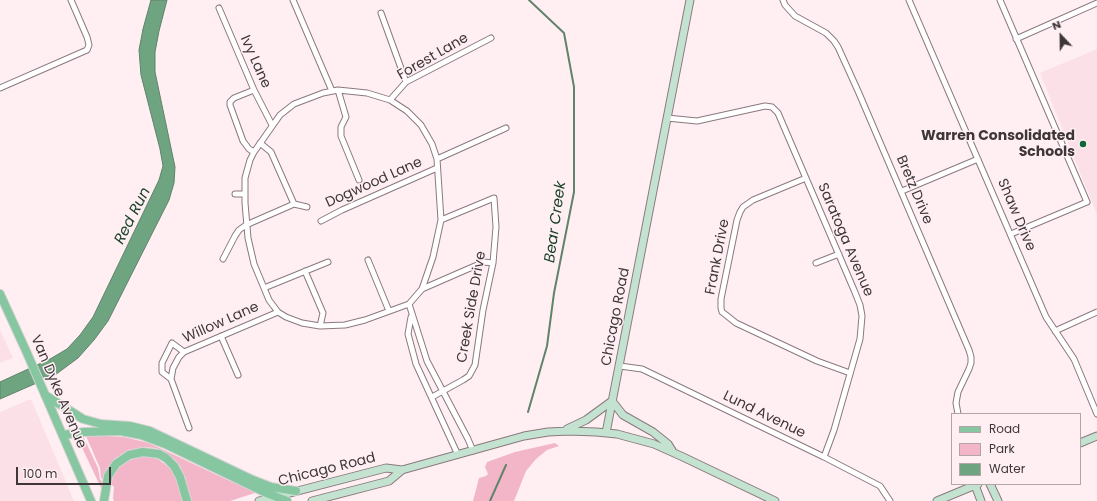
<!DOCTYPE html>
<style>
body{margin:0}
#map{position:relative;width:1097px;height:501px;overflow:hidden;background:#ffeff3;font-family:Poppins,sans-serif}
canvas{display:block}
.legend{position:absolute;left:951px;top:413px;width:130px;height:72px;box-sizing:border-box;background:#ffeff3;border:1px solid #b2a5a9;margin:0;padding:5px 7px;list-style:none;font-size:12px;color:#3e3739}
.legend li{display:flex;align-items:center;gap:8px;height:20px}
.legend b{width:20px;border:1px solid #b2a5a9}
.north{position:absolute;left:1041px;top:16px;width:40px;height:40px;-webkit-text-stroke:3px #ffeff3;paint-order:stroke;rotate:338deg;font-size:11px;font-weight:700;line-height:16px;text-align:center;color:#3e3739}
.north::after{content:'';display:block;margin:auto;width:14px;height:18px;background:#3e3739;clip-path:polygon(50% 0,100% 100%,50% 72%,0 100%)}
.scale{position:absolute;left:16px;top:467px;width:95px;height:18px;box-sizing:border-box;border:2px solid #3e3739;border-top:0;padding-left:5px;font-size:12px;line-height:14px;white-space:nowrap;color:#3e3739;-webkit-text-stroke:3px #ffeff3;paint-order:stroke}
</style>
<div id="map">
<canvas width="1097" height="501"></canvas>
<ul class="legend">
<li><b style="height:5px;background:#86c7a1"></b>Road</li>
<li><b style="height:11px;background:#f2b6c8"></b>Park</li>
<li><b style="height:11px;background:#6fa480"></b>Water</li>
</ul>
<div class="north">N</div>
<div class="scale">100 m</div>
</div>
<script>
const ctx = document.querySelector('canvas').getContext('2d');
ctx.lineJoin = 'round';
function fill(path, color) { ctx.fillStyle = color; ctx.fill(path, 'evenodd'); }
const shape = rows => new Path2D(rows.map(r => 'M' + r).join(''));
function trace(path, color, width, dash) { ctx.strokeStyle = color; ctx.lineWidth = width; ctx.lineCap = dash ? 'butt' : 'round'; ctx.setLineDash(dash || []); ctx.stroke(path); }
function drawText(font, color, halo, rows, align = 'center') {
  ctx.font = font + ' Poppins,sans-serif'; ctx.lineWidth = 3; ctx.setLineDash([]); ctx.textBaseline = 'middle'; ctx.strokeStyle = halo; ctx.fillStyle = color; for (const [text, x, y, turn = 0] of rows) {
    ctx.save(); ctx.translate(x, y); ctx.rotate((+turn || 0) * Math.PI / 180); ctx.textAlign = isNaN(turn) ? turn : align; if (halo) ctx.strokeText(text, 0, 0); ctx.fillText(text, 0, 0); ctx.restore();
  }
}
fill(shape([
 [1097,49,1097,215,1040,73],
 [0,330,13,358,0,363],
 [31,399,74,501,0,501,0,412]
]), '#fbe0e8');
fill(shape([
 [109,434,109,436,124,437,149,443,232,482,258,492,230,501,190,501,184,480,186,479,185,477,180,466,175,460,163,451,155,448,144,447,128,450,116,458,106,470,104,481,101,478,100,468,86,436],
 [83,436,98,468,100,479,103,483,102,490,77,437],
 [555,443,559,446,547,450,536,459,526,471,514,501,473,501,479,478,486,476,488,474,485,467,487,462,515,452],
 [144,456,158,459,171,469,179,482,184,501,114,501,113,498,114,487,111,484,113,477,117,469,130,460]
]), '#f2b6c8');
const water = shape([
 [151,0,167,0,159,31,155,52,155,72,175,167,174,183,169,200,108,321,94,340,78,358,55,375,0,399,0,382,50,359,67,349,80,335,93,317,159,180,163,166,160,149,141,75,139,50,143,29,151,0]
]);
fill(water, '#6fa480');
trace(water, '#60836b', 1);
trace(shape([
 [528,412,547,346,554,293,574,192,574,87,564,33,529,0],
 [490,501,506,465]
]), '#60836b', 2);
const street = shape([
 [293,0,332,91],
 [783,0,785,5,795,16,826,33,834,41,838,47,858,91,969,350,971,357,971,363,969,369,958,392,956,403,958,414],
 [909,0,1046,317,1074,359,1097,414],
 [1000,0,1087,202,1011,234],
 [219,8,254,90,272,125],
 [381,13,406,82],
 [1016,39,1097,3],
 [0,88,87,50,89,45,87,37,71,0],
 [254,90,234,98,230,102,230,105,243,141,249,149,254,152],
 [338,90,367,93,390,100,407,111,421,125,432,144,437,159,441,220,433,257,422,289,409,304,365,320,345,325,320,326,302,323,286,317,278,312,269,300,254,264,248,238,245,203,245,178,250,160,254,152,280,115,294,104,323,93,338,90],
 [338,90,346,117,341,127,341,136,359,180],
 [390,100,406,82,491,38],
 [667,118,697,121,765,106,772,107,778,113,781,120,854,290,860,305,862,316,860,339,834,430,824,457],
 [260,143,271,152,294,204],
 [437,159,506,128],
 [806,178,753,200,743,207,740,212,737,220,721,299,721,308,722,312,726,315,736,323,817,361,850,373],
 [902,191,978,159],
 [235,194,245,194],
 [294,204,307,207],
 [321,221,342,210,437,168],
 [223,259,235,236,239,230,246,225,294,204],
 [368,260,389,311],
 [816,263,839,254],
 [305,271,323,313,320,326],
 [264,288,328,262],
 [422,289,484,262,493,263],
 [409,304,427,361,468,439,473,451],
 [411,317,408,334,416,364,458,455],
 [1055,331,1097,312],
 [221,336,238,375],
 [620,366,642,369,824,457,880,486,890,501],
 [171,379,162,372,162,363,172,343,184,352],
 [432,397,463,380,469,376,475,365,483,310,493,263,496,227,494,198,441,220],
 [189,428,171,379,173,368,179,357,184,352,278,312]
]);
const secondary = shape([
 [612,401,623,415,653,432,668,444,673,452],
 [567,429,586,420,612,401],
 [606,433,690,0],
 [1080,443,1097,436],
 [990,484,998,501],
 [975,485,981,501],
 [259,501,386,468,402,470,524,436,548,432,569,431,596,432,617,434,654,444,683,457,775,501],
 [312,501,389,481,402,470],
 [937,501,978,484]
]);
const primary = shape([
 [0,294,27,353,91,501],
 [45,395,83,419,101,424,130,426,150,431,253,480,271,487,296,491],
 [63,435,84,432,120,431,141,435,165,444,264,492,287,501],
 [104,501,108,476,116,464,129,455,143,452,159,454,166,458,174,466,180,477,187,501]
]);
trace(street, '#8a797e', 7);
trace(secondary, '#8a797e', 9);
trace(primary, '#d5d3d3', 10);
trace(street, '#fff', 5);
trace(secondary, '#c3e3d0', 7);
trace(primary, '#86c7a1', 8);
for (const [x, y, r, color] of [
 [1083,144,4,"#0f6739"]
]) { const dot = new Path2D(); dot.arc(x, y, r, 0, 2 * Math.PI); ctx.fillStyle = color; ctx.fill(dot); trace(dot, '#ffeff3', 1.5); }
drawText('14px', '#3e3739', '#ffeff3', [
 ["Forest Lane",433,57,-30],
 ["Ivy Lane",255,62,66],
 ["Dogwood Lane",374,183,-24],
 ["Bretz Drive",914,190,67],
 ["Shaw Drive",1016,215,67],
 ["Saratoga Avenue",845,240,67],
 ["Frank Drive",718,257,-79],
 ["Creek Side Drive",472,307,-80],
 ["Chicago Road",616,317,-79],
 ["Willow Lane",221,323,-24],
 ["Van Dyke Avenue",58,392,67],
 ["Lund Avenue",764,415,26],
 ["Chicago Road",327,470,-14]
]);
drawText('bold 14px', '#3e3739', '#ffeff3', [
 ["Warren Consolidated",1075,136],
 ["Schools",1075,152]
], 'right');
drawText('italic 15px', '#153e25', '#ffeff3', [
 ["Red Run",133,216,-63],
 ["Bear Creek",556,222,-82]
]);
</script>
